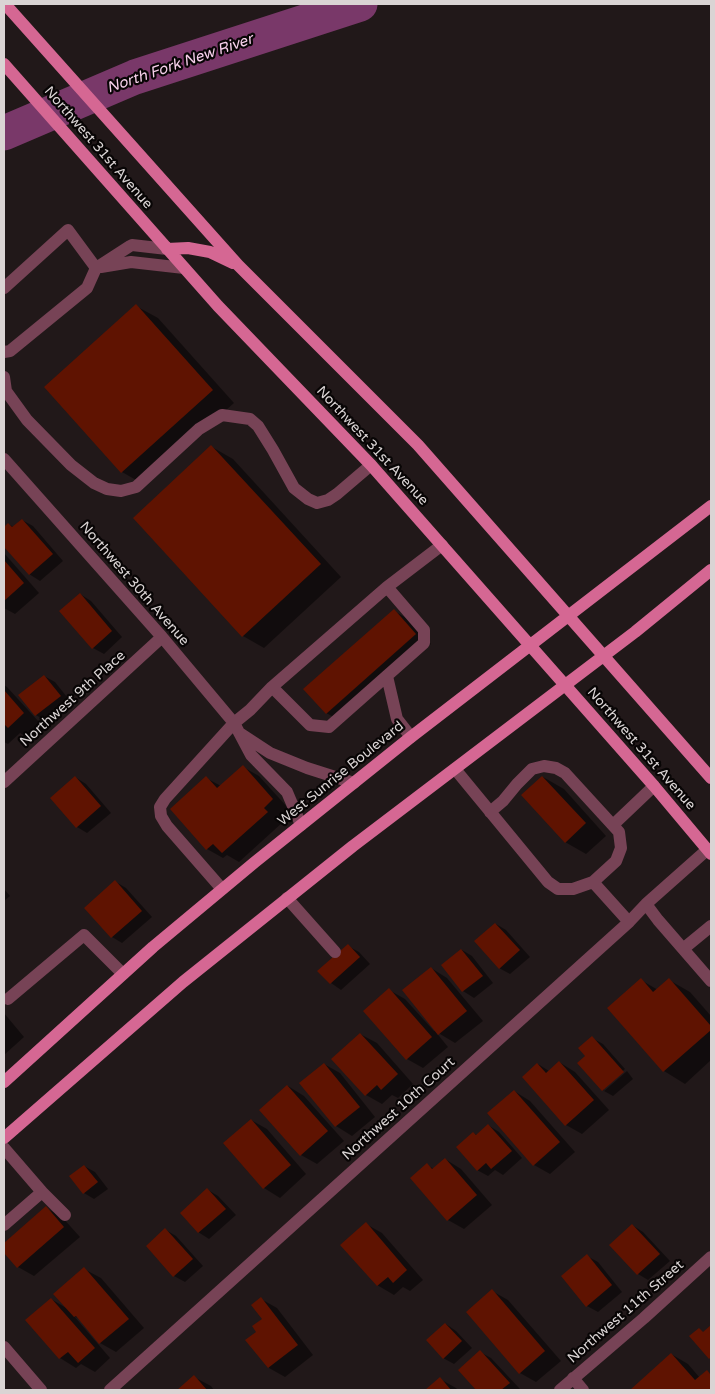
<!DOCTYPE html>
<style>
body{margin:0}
#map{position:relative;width:715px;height:1394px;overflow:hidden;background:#211819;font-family:"Varela Round",sans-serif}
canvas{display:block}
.frame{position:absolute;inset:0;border:5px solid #dad4d4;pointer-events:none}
</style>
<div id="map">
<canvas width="715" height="1394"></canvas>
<div class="frame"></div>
</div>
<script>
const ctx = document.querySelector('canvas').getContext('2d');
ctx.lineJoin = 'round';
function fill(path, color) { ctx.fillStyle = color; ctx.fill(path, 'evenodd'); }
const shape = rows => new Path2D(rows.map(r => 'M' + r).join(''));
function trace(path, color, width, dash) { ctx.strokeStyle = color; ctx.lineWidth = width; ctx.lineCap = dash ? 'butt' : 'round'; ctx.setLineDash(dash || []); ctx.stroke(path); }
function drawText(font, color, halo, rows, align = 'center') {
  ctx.font = font + ' "Varela Round",sans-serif'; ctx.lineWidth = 4.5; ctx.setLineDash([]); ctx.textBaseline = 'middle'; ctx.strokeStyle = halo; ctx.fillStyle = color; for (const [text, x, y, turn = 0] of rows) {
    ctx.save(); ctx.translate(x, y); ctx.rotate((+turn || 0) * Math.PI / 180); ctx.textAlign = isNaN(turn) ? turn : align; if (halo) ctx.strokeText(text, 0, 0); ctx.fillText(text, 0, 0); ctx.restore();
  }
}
fill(shape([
 [136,306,158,318,234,403,143,484,122,472],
 [212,447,233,459,341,577,264,648,243,636],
 [22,520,33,526,63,561,40,581,29,574,4,545,4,528,8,524,14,527],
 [4,553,39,593,15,614,4,608],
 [80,594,91,601,122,637,104,654,93,648],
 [394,611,410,620,431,644,343,722,326,713],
 [44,676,55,682,71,702,47,722,36,715,20,695],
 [4,685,7,687,40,723,25,736,20,733,8,744,4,742],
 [243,767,259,776,289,809,279,817,283,822,239,862,227,855,223,858,207,849,206,778,221,786],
 [75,777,86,784,111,813,87,833,77,827],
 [543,777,564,789,606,836,586,854,565,842],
 [116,882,126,888,152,917,122,943,112,937],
 [4,889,10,896,4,901],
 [496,924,506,930,530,957,510,974,499,968],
 [348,946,359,952,370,964,341,990,331,983],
 [462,950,472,956,493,983,474,998,463,991,442,965],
 [431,968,447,978,483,1021,455,1043,435,1031,448,1047,423,1068,407,1059,389,990,405,999,434,1031,436,1030],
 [641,980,658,990,669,980,690,992,711,1016,711,1060,685,1084,664,1071,609,1008],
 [4,1013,24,1037,4,1055],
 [360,1034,377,1043,413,1084,398,1098,392,1095,382,1104,366,1095],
 [592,1038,603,1044,625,1069,604,1087,604,1091,586,1056],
 [559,1062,575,1072,609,1110,582,1134,566,1125,538,1064,549,1071],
 [324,1064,340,1073,375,1117,352,1136,336,1126],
 [627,1071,633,1079,613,1096,604,1091],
 [288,1086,304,1096,344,1141,317,1164,301,1155],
 [514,1091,530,1101,575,1152,550,1174,534,1165],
 [251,1120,267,1129,306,1174,280,1198,264,1188],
 [488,1125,499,1132,522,1158,503,1175,495,1170,488,1176,477,1170,473,1133,477,1135],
 [445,1159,461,1169,492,1205,464,1229,448,1220,427,1165,434,1169],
 [84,1166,95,1172,108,1189,94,1199,84,1193],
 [208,1190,218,1196,236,1215,209,1239,198,1232],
 [46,1208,62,1217,80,1237,34,1276,18,1267,4,1251,4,1244],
 [366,1224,382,1233,423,1280,410,1291,403,1287,394,1295,377,1285],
 [632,1225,643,1232,670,1261,648,1280,638,1274],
 [166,1230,176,1236,203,1266,185,1282,174,1276],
 [587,1256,598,1262,622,1292,598,1312,587,1306],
 [84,1269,101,1278,144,1328,116,1352,100,1343,81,1320,74,1316,110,1358,95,1372,81,1364,76,1368,60,1358,27,1320,51,1299,68,1309],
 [492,1291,508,1300,561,1361,536,1382,520,1373],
 [261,1299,277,1308,313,1355,285,1377,269,1368,258,1332,263,1319],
 [446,1324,456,1331,472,1348,454,1364,443,1358],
 [480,1352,491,1358,520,1389,478,1390,460,1370],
 [671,1354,688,1364,700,1378,707,1372,711,1374,711,1390,632,1390],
 [194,1377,211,1386,214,1390,179,1390],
 [440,1379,456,1388,458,1390,427,1390]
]), '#0007');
trace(shape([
 [4,133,135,77,360,4]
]), '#793869', 35);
fill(shape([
 [136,304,213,390,121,473,44,387],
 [211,445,321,564,242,637,133,518],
 [22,519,53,554,29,575,4,547,4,527,8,523,12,527],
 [4,560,24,583,4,601],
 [80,593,112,631,92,649,59,611],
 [394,609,416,634,326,714,303,689],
 [44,675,61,696,35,716,18,695],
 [4,690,24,713,8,728,4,724],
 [243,765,273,799,264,808,268,812,222,853,213,844,206,850,170,809,206,776,217,788],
 [75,776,101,806,76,828,50,798],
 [542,776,586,823,565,843,521,795],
 [115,880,142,911,111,938,84,908],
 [495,923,520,950,499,969,474,941],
 [348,944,360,957,330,984,317,971],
 [461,949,483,976,462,992,441,965],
 [431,967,467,1011,438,1035,402,990],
 [641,978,653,992,669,978,711,1026,711,1030,663,1072,607,1008],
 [389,988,432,1037,406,1060,363,1011],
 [360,1033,398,1074,381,1090,377,1085,365,1096,331,1059],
 [592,1036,624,1072,602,1091,577,1063,585,1056,578,1048],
 [559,1061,594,1100,565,1126,522,1077,537,1063,546,1073],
 [324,1063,360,1107,335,1127,299,1083],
 [287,1085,328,1131,300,1156,259,1110],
 [514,1090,560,1142,533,1166,487,1113],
 [251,1119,291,1165,263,1189,223,1143],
 [488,1124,512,1151,491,1169,486,1163,477,1171,456,1147,473,1132,476,1135],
 [445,1158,477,1195,447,1221,410,1178,427,1163,432,1169],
 [84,1165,98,1182,83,1194,69,1176],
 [207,1188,226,1209,198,1233,180,1213],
 [46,1206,64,1227,17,1268,4,1253,4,1243],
 [366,1222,407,1270,393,1283,388,1277,377,1286,340,1245],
 [632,1224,660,1254,637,1275,609,1245],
 [165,1228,193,1259,173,1277,146,1246],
 [587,1254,612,1285,586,1307,561,1276],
 [84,1267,129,1319,99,1344,76,1316,74,1317,53,1294],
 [492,1289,545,1351,519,1374,466,1312],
 [261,1297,298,1345,268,1368,245,1340,256,1332,252,1326,262,1319,251,1305],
 [51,1298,95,1348,78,1363,68,1352,59,1359,25,1320],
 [445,1323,462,1341,443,1359,426,1340],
 [711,1325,711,1357,709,1359,689,1336,699,1328,703,1332],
 [480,1350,510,1383,501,1390,476,1390,458,1370],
 [671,1353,695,1380,707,1370,711,1375,711,1390,630,1390],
 [194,1375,207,1390,177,1390],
 [440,1377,451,1390,425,1390]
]), '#5f1301');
trace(shape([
 [101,267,131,262,184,268],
 [4,288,68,230,96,268],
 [4,352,10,351,87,288,96,268,130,246,132,245,167,249],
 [4,377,6,391,27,420,71,465,94,483,107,489,121,491,136,487,199,429,222,415,250,419,258,426,273,450,294,488,308,499,317,503,328,500,337,494,371,465],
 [4,459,162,637,234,723,251,755,287,792,301,825],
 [387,676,397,719,411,737],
 [272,687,310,725,329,727,424,643,424,630,387,587],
 [241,734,270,753,307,768,354,783],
 [455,769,548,882,558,889,573,889,593,882,629,922],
 [4,782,162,637],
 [490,812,503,801,517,784,532,769,544,766,556,768,565,773,619,832,621,848,616,861,593,882],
 [613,825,654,786],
 [222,889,167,826,161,816,160,807,165,799,234,723,250,710,272,687,387,587,442,545],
 [287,898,335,952],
 [646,904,658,920,711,981],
 [683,949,711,926],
 [8,999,84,935,123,974],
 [4,1148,42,1192,4,1225],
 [42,1192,65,1215],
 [4,1347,41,1390],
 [573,1378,583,1390],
 [110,1390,629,922,646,904,708,849],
 [560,1390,644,1318,711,1257]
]), '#774356', 12);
trace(shape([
 [5,4,238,265,418,445,711,778],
 [4,64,218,306,371,465,654,786,711,854],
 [167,249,188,248,210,252,233,263],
 [4,1082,153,947,255,862,411,737,711,506],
 [4,1138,183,982,353,846,635,632,711,570]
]), '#d56793', 12);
drawText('14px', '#dad4d4', '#080505', [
 ["Northwest 31st Avenue",98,148,49],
 ["Northwest 31st Avenue",372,446,47],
 ["Northwest 30th Avenue",134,584,49],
 ["Northwest 9th Place",73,699,-42],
 ["Northwest 31st Avenue",641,749,49],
 ["West Sunrise Boulevard",341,774,-39],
 ["Northwest 10th Court",399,1109,-42],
 ["Northwest 11th Street",626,1312,-41]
]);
drawText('italic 15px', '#f6cfea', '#080505', [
 ["North Fork New River",180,64,-19]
]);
</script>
